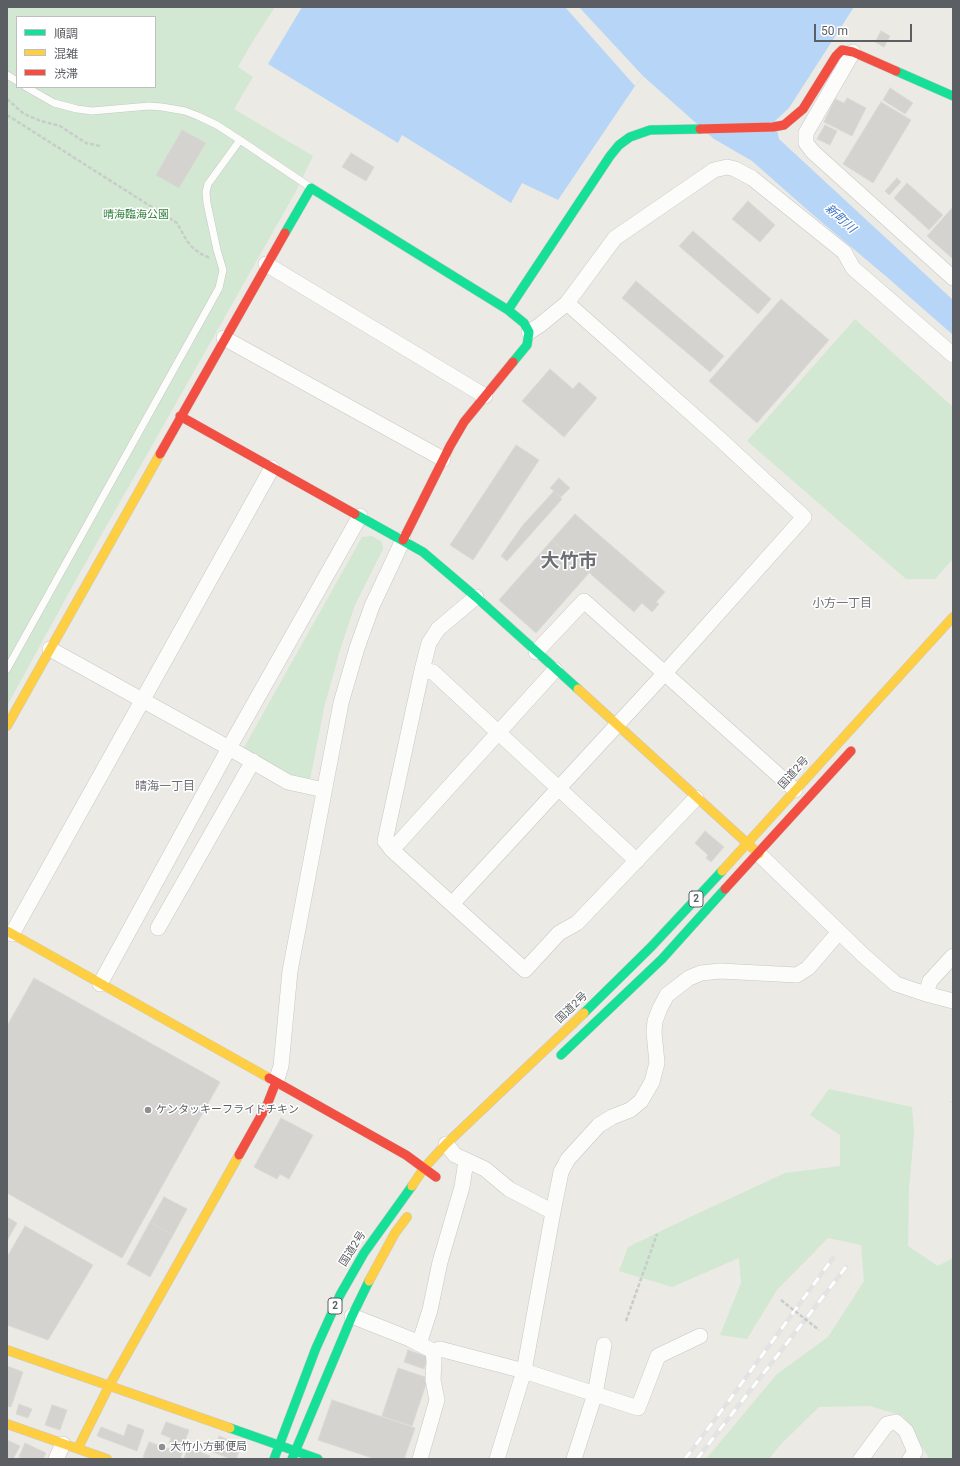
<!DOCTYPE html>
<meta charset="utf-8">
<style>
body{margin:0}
#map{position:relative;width:960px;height:1466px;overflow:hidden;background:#ebeae5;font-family:Roboto,"Noto Sans JP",sans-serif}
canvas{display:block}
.frame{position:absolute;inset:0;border:8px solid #5b5e63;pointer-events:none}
.legend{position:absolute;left:16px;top:16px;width:140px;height:72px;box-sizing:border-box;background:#fff;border:1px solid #bdbfc1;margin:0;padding:5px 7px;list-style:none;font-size:12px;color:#5b5e63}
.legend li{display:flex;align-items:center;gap:8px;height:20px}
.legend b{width:20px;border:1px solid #bdbfc1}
.scale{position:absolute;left:814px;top:24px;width:98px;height:18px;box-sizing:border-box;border:2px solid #5b5e63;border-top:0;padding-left:5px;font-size:12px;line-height:14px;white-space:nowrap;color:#5b5e63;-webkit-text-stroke:3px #fff;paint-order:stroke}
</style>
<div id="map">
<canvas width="960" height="1466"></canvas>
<div class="frame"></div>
<ul class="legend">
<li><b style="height:5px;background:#16e098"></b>順調</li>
<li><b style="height:5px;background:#ffcf43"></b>混雑</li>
<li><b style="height:5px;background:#f24e42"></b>渋滞</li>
</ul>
<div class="scale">50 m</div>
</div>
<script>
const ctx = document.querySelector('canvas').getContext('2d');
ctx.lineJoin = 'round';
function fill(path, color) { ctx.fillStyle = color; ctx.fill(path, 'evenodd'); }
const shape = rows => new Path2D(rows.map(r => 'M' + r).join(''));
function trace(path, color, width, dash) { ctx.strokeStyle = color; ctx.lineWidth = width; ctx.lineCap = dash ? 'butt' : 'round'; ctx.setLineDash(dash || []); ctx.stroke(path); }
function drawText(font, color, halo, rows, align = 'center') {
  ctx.font = font + ' Roboto,"Noto Sans JP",sans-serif'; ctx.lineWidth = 3; ctx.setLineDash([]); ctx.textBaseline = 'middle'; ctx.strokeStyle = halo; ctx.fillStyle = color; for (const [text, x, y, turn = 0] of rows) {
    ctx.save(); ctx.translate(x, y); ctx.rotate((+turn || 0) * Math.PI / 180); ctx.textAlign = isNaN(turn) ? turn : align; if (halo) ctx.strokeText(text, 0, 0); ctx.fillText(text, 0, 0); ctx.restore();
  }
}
fill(shape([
 [7,7,275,7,253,41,238,67,253,77,234,109,313,156,295,193,77,578,7,706],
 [17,17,155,17,155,87,17,87],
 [855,319,953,407,953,559,935,579,906,579,747,441],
 [372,536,382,542,383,549,355,605,340,650,324,708,310,780,290,775,242,751,362,537],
 [829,1089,912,1107,914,1133,909,1188,908,1246,938,1266,953,1258,953,1459,929,1458,903,1416,870,1406,819,1407,781,1444,769,1459,706,1459,777,1374,828,1337,864,1281,861,1245,828,1238,777,1290,747,1339,720,1335,741,1283,739,1258,672,1287,619,1271,628,1247,688,1218,785,1173,840,1166,840,1135,810,1115]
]), '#d2e8d2');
fill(shape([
 [302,7,854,7,789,108,775,121,779,139,953,300,953,335,888,278,812,214,752,161,714,139,643,76,635,86,558,200,522,183,511,203,402,135,398,143,268,64]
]), '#b7d6f7');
fill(shape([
 [565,7,579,7,643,76,635,86]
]), '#ebeae5');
const building = shape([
 [881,31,890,36,884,47,875,42,881,31],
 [890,88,913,103,905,114,883,100,890,88],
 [847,98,866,108,852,136,824,122,835,99,844,103,847,98],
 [881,102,911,120,873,183,843,164,881,102],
 [825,125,837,131,830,145,817,139,825,125],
 [182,130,206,143,179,188,156,175,182,130],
 [351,153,374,167,366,181,342,167,351,153],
 [897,178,901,182,889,195,885,191,897,178],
 [907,183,943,215,929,230,894,198,907,183],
 [748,201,775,225,760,242,732,219,748,201],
 [953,207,953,259,927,236,953,207],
 [693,231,771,299,758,314,679,246,693,231],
 [636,281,724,356,710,372,622,298,636,281],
 [781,299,829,340,757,423,709,381,781,299],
 [550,369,573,389,579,382,597,398,564,437,522,401,550,369],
 [516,445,539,460,473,560,450,545,516,445],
 [559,478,570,488,561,497,550,488,559,478],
 [554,491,562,499,507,561,501,556,523,525,554,491],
 [575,514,665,592,656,602,659,604,652,612,642,603,634,612,552,540,575,514],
 [552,540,589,573,536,633,499,600,552,540],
 [705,831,724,847,711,862,706,858,708,855,695,843,705,831],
 [34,978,220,1082,122,1258,7,1193,7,1026,34,978],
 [281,1118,313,1135,289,1179,280,1174,277,1179,254,1167,281,1118],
 [164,1197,187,1209,173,1235,150,1222,164,1197],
 [7,1217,17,1223,7,1241,7,1217],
 [150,1222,173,1235,150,1277,127,1264,150,1222],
 [25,1226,93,1265,48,1340,7,1325,7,1257,25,1226],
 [408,1350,428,1357,424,1369,404,1362,408,1350],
 [7,1366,23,1372,11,1407,7,1406,7,1366],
 [398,1368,428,1378,412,1426,382,1416,398,1368],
 [332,1400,415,1428,404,1459,375,1459,318,1440,332,1400],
 [19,1404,32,1409,28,1418,16,1414,19,1404],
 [52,1405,67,1410,60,1430,45,1425,52,1405],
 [166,1422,189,1430,182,1449,169,1444,171,1438,161,1434,166,1422],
 [128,1424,144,1430,137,1451,97,1436,101,1427,124,1436,128,1424],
 [219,1436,241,1445,236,1459,231,1459,213,1452,219,1436],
 [7,1440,20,1446,13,1459,7,1457,7,1440],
 [149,1442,182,1453,180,1459,148,1459,143,1457,149,1442],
 [25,1443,46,1453,43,1459,23,1459,19,1457,25,1443],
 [188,1447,210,1456,209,1459,184,1459,188,1447]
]);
fill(building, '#d4d3d0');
trace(building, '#dad9d4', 1);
const lane = shape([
 [7,75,17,81],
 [26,87,54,103,77,109,92,111,149,106,162,107,185,111,198,116,217,125,240,140,310,187],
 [7,669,219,288,223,270,217,250,207,203,206,192,208,184,240,140]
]);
const street = shape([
 [853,52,806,133,806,143,813,152,953,278],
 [266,264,485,396],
 [529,332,540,325,567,303,615,238,714,170,727,167,735,169,752,178,844,252,853,268,953,355],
 [224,338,443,459],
 [476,597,438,629,429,643,422,670,385,841,392,850,525,970,559,933,577,923,696,798],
 [50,649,229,748,288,782,324,790],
 [536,652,584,601,795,790],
 [422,670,433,672,637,861],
 [392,850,555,670],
 [759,854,863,955,896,984,926,994,953,1001],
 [452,904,664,674,804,517,720,439,567,303],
 [158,928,253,761],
 [12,934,272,468],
 [100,984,229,748,360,516],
 [926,994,930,981,953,956],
 [276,1082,281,1066,290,971,341,703,357,648,372,606,403,540],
 [446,1144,455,1155,485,1169,509,1189,553,1212,561,1172,568,1159,599,1125,612,1117,630,1110,641,1101,652,1082,657,1063,654,1032,655,1021,660,1008,667,995,689,978,701,973,720,971,797,975,808,968,839,932],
 [352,1316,410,1339,433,1351,440,1349,524,1371,638,1408,658,1356,700,1336],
 [419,1344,430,1310,440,1262,462,1187,466,1161],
 [56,1459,63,1444],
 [420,1459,437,1400,433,1380,434,1361,433,1351],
 [497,1459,524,1371,553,1212],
 [574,1459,595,1394,604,1345],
 [861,1459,887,1424,896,1422,906,1431,915,1452,910,1459]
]);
const fast = shape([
 [896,71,953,96],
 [285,233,311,188,508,310,524,323,529,332,527,345,513,362],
 [508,310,610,156,619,145,630,137,650,130,700,129],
 [355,514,423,552,476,597,578,689],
 [584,1013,651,947,722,871],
 [561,1055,662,959,725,889],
 [230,1428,318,1459],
 [274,1459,316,1348,340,1295,364,1253,412,1186],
 [292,1459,352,1316,369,1281]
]);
const slow = shape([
 [578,689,759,854],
 [7,726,160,454],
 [722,871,953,617],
 [7,931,269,1078],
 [412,1186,424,1168,446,1144,584,1013],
 [369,1281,395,1233,407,1217],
 [7,1350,230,1428],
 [7,1424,107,1459],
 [78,1448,109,1386,239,1155]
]);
const jam = shape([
 [700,129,773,127,784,125,803,109,836,56,842,50,853,52,896,71],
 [180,416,355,514],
 [160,454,285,233],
 [403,540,450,446,464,422,513,362],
 [725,889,851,751],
 [269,1078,406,1155,436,1177],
 [239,1155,267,1105,276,1082]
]);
trace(lane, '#c7c7c6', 8);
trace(street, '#c7c7c6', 16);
trace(fast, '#c8c8c7', 10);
trace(slow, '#c8c8c7', 10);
trace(jam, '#c8c8c7', 10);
trace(shape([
 [7,99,24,114,41,121,60,126,86,143,100,146],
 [7,115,177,223,187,241,193,248,201,254,210,258],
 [626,1321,657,1234]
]), '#c8ccca', 2.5, [4, 2]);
trace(lane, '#fcfcfb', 7);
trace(street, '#fcfcfb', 15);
trace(fast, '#16e098', 9);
trace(slow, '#ffcf43', 9);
trace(jam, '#f24e42', 9);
const rail = shape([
 [952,1101,953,1100],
 [685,1459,728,1402,833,1258],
 [697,1459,846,1267]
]);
trace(rail, '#e2e3e2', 4.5);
trace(rail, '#fff', 3, [9]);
trace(shape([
 [781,1300,819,1330]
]), '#c8ccca', 2.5, [4, 2]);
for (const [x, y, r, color] of [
 [148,1110,4,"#8d8f90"],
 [162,1447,4,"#8d8f90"]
]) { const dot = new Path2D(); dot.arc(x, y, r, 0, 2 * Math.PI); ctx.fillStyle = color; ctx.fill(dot); trace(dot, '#fff', 1.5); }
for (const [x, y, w] of [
 [696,899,14],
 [335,1306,14]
]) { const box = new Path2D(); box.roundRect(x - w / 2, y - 8, w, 16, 3); ctx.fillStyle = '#fff'; ctx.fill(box); trace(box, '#5b5e63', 1); }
drawText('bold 10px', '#5b5e63', null, [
 ["2",696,899],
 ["2",335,1306]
]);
drawText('11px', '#33823f', '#fff', [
 ["晴海臨海公園",136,215]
]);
drawText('11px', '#5b5e63', '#fff', [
 ["国道2号",794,773,-48],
 ["国道2号",572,1008,-44],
 ["国道2号",353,1249,-58]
]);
drawText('11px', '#5b5e63', '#fff', [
 ["ケンタッキーフライドチキン",156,1110],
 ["大竹小方郵便局",170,1447]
], 'left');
drawText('italic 12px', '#4275c3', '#fff', [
 ["新町川",840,219,42]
]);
drawText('12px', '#6c6f75', '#fff', [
 ["小方一丁目",842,604],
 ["晴海一丁目",165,787]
]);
drawText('bold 19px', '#6c6f75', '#fff', [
 ["大竹市",569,562]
]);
</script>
